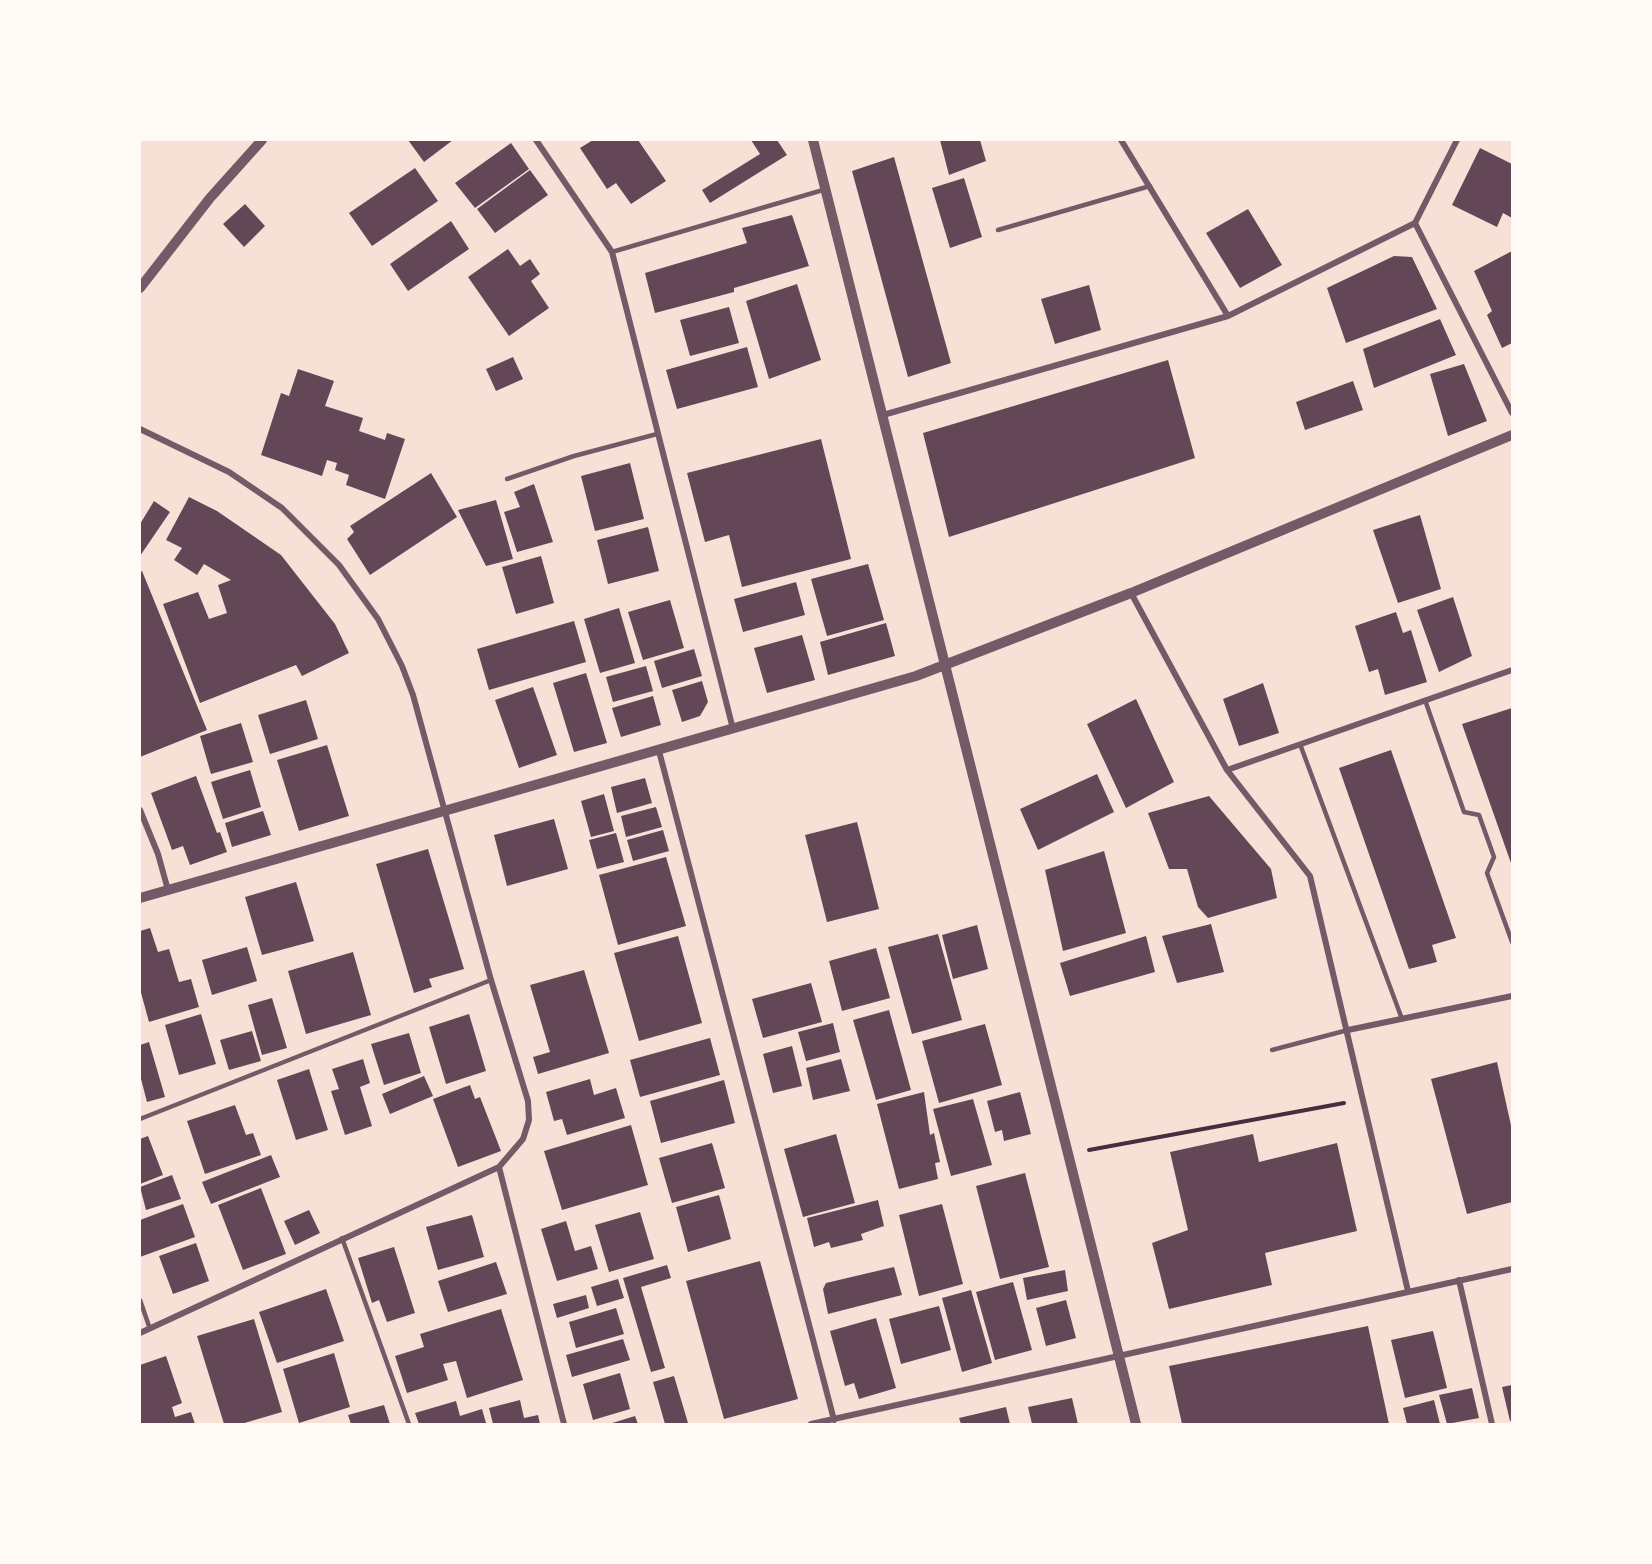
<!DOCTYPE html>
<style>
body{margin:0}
#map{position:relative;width:1652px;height:1564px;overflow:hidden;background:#f7e1d7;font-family:"Zilla Slab",serif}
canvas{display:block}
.frame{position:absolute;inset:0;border:141px solid #fffaf5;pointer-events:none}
</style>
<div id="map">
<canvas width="1652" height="1564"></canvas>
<div class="frame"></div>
</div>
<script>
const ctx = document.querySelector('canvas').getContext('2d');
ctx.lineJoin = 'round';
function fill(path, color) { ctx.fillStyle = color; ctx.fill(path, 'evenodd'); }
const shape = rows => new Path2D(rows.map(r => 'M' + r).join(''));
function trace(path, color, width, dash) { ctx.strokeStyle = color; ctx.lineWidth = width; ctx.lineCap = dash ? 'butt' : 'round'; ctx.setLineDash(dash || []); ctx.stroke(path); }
fill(shape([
 [408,140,453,140,424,162],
 [593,140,638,140,666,181,631,204,616,183,607,189,580,148],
 [751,140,777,140,787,155,710,203,702,190,760,154],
 [940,140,980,140,986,161,949,175],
 [511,143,529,169,475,208,455,183],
 [1480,148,1512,164,1512,218,1503,213,1497,227,1452,205],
 [894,157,951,363,908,377,852,171],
 [415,168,438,201,372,246,349,213],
 [530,170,548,195,495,233,477,209],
 [964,178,982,237,950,248,932,188],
 [245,204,265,226,244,247,223,224],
 [1248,209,1282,265,1240,288,1206,233],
 [792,215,809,266,734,288,734,292,655,313,645,273,747,243,742,228],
 [451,221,469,249,408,291,390,264],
 [508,249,520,266,530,259,540,274,531,281,549,308,509,336,468,277],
 [1512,251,1512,343,1502,348,1487,315,1492,311,1474,271],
 [1394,256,1412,257,1437,309,1346,343,1327,288],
 [797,284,821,360,769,379,746,301],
 [1089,285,1101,330,1055,344,1041,299],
 [729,307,739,343,690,356,680,320],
 [1440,319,1456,355,1374,388,1363,349],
 [747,347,758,387,677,409,666,370],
 [513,357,523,379,496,391,486,369],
 [1168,360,1195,458,949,537,923,433],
 [1464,364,1487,421,1448,436,1430,374],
 [298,369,334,381,325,406,363,418,359,431,385,440,387,433,405,439,385,499,346,485,349,475,335,470,337,463,327,460,322,476,261,455,281,393,289,396],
 [1353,381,1363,410,1305,430,1296,402],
 [821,439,851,559,742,587,729,535,705,542,687,473],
 [630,463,644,519,595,531,581,476],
 [431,473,457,517,370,575,347,539,354,532,350,526],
 [534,484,553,542,517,552,504,512,520,507,514,492],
 [189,497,217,511,281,555,335,624,349,653,302,676,296,665,200,703,163,604,198,592,209,619,227,613,218,585,231,580,204,564,197,575,174,560,182,548,166,540],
 [496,500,513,559,486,566,458,510],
 [154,501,170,512,140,556,140,524],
 [1420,515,1441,589,1398,603,1373,530],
 [648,527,659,571,608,584,597,540],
 [541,556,554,603,516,614,502,567],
 [868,564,884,620,827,636,811,579],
 [142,571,207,730,140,757,140,572],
 [796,582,805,615,743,632,734,599],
 [1453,597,1472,656,1439,672,1417,610],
 [670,600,684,648,643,660,628,612],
 [619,608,635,663,600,673,584,619],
 [1396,612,1403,633,1411,630,1427,682,1385,695,1378,669,1369,672,1355,626],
 [574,621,586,662,489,690,477,649],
 [886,623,895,656,828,675,820,642],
 [802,635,815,680,767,693,754,648],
 [694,649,702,676,662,688,654,661],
 [646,666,653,691,613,702,606,677],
 [586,673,607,743,574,752,553,683],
 [702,681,708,702,700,716,682,722,672,690],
 [1263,683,1279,733,1239,746,1223,699],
 [533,687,557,755,519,768,495,700],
 [653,696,661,725,621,737,612,708],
 [1136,699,1174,782,1126,808,1087,724],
 [306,700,318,739,270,754,258,715],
 [1512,708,1512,866,1462,724],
 [241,723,253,762,211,774,200,736],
 [327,745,349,816,299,831,277,760],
 [1391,750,1456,938,1432,945,1437,962,1409,969,1339,768],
 [250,770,261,807,223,819,211,782],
 [1097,774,1114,812,1038,850,1020,809],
 [196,776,217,833,220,832,227,852,190,865,183,846,172,850,151,793],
 [645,778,652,803,617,813,611,787],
 [604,794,614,831,591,837,581,801],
 [1209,796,1271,869,1277,898,1208,918,1198,907,1187,869,1169,869,1148,813],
 [656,807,662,827,626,837,621,816],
 [263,811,271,835,232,847,225,823],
 [554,819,568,869,507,886,494,835],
 [857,822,879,909,827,922,805,835],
 [663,830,669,851,633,861,627,840],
 [616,833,624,862,597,869,589,840],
 [428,849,464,969,429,979,432,987,414,993,376,864],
 [1104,851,1126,933,1063,951,1045,870],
 [666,857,686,926,618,945,599,875],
 [296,882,314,941,262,955,245,897],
 [1211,924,1224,972,1177,983,1162,936],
 [977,925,988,969,953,979,942,935],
 [150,928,158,952,169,949,179,982,191,979,199,1007,149,1022,140,989,140,931],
 [938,934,962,1020,912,1034,888,947],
 [678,936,702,1023,639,1041,614,953],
 [1146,936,1155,972,1070,996,1060,963],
 [247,947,257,981,212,995,202,960],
 [876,948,890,998,842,1011,829,961],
 [353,952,371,1015,306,1034,288,971],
 [584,970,609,1053,538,1074,533,1057,550,1052,530,985],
 [811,983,822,1022,763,1038,752,999],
 [272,998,287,1048,262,1055,248,1005],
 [889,1010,911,1090,876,1100,853,1020],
 [201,1014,216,1064,179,1075,165,1025],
 [469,1014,486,1071,446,1084,429,1027],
 [833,1023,840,1052,806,1061,798,1032],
 [985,1024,1002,1085,939,1103,922,1041],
 [252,1031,261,1061,229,1070,220,1040],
 [409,1033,421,1073,384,1085,371,1044],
 [710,1038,720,1075,640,1097,630,1060],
 [149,1042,165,1097,147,1102,140,1075,140,1045],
 [792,1046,802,1086,773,1093,763,1054],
 [363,1059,370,1083,360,1087,372,1126,345,1135,331,1091,339,1089,332,1069],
 [841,1059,850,1091,813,1100,806,1068],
 [1497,1062,1512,1130,1512,1202,1467,1214,1431,1079],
 [309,1069,328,1130,296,1140,277,1080],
 [424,1076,433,1096,390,1114,382,1094],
 [590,1079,594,1095,616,1088,625,1118,567,1135,562,1119,554,1121,546,1092],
 [724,1080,735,1123,661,1143,650,1101],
 [470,1085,475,1099,480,1097,501,1151,458,1167,433,1099],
 [924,1092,930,1135,934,1133,940,1162,935,1163,938,1179,899,1189,877,1104],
 [1020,1092,1031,1134,1004,1141,1002,1130,995,1132,987,1101],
 [973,1099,992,1165,951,1176,933,1109],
 [235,1105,246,1135,253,1133,261,1155,205,1174,187,1121],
 [631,1125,648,1185,562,1210,544,1151],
 [836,1134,855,1203,803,1217,784,1149],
 [1253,1134,1259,1162,1337,1143,1357,1231,1265,1253,1272,1285,1169,1309,1152,1243,1188,1230,1170,1152],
 [148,1136,163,1175,140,1184,140,1139],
 [712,1143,725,1188,672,1203,659,1158],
 [271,1155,280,1177,211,1204,202,1182],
 [1025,1173,1049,1267,1000,1279,976,1186],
 [172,1175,181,1199,146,1210,140,1187],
 [261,1188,286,1254,243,1270,218,1205],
 [719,1195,731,1239,688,1252,676,1207],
 [878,1200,884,1226,861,1234,863,1240,831,1248,829,1242,814,1247,807,1218],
 [183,1204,195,1237,140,1257,140,1220],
 [942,1204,963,1284,919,1296,899,1215],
 [309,1210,320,1233,295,1245,284,1221],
 [640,1212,654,1259,609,1272,595,1225],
 [472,1215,484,1257,438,1270,426,1227],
 [566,1221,575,1251,591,1246,598,1269,557,1281,541,1229],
 [196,1243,209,1281,173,1294,159,1256],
 [394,1247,415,1313,387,1322,379,1300,372,1303,358,1258],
 [760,1261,798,1399,724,1419,686,1281],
 [496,1262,507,1294,448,1312,438,1281],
 [667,1265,671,1278,641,1287,665,1368,651,1372,623,1278],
 [894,1267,902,1295,828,1314,823,1289,826,1283],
 [1065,1270,1068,1291,1027,1300,1023,1278],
 [618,1279,624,1298,597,1306,591,1287],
 [1013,1282,1032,1350,995,1360,976,1292],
 [326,1289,344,1341,277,1363,259,1312],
 [971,1290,992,1363,962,1372,942,1298],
 [586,1295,589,1308,557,1318,553,1304],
 [1066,1300,1076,1338,1046,1346,1036,1308],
 [939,1306,951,1350,901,1364,889,1319],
 [616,1308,624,1334,576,1348,569,1322],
 [501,1309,523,1380,467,1398,456,1361,443,1364,448,1380,407,1393,395,1356,424,1347,420,1334],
 [876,1318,896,1388,859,1399,854,1383,845,1386,830,1331],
 [254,1319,282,1412,241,1424,224,1424,197,1336],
 [1368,1326,1389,1424,1182,1424,1169,1366],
 [1433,1331,1447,1388,1405,1398,1391,1340],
 [623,1339,630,1360,572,1377,566,1355],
 [334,1353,350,1407,299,1423,283,1369],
 [166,1356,182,1403,172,1407,175,1417,191,1412,195,1424,140,1424,140,1365],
 [620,1373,630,1409,593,1420,583,1384],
 [674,1376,688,1423,682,1424,665,1424,653,1382],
 [1512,1385,1512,1421,1510,1421,1502,1387],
 [1472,1388,1479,1418,1447,1424,1439,1395],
 [1072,1398,1078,1424,1032,1424,1028,1407],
 [520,1400,524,1418,538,1415,540,1424,493,1424,489,1408],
 [1434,1400,1440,1424,1407,1424,1403,1408],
 [456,1401,460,1416,482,1409,486,1423,419,1424,415,1413],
 [384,1405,390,1424,351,1424,348,1415],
 [1006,1407,1010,1424,961,1424,959,1418],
 [635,1416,638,1424,609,1424]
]), '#644757');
trace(shape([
 [1089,1150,1344,1103]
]), '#4a2c40', 4);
trace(shape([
 [998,230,1150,186],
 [612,252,823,190],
 [507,479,574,456,657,434],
 [1425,700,1464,812,1479,815,1494,857,1487,873,1512,942],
 [1300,744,1402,1019],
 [1272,1050,1348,1030],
 [140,1119,491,980],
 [342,1238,409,1424],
 [140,1300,150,1329]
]), '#755966', 4.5);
trace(shape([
 [536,140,612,252,733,729],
 [1121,140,1228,316],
 [1415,223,1512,413],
 [883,415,1228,316,1415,223,1457,140],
 [140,429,229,472,282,508,339,565,378,619,402,666,413,695,491,980,528,1101,529,1120,523,1139,499,1167,140,1333],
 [1131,593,1227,770,1310,876,1408,1291],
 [659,751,834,1420],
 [1227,770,1512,670],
 [140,810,158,854,168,890],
 [1348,1030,1512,996],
 [499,1167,564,1424],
 [1459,1280,1492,1424],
 [811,1424,1512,1269]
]), '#755966', 6);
trace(shape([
 [813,140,1136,1424],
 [140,288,210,198,262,140],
 [140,898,916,676,1131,593,1512,435]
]), '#755966', 10);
</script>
